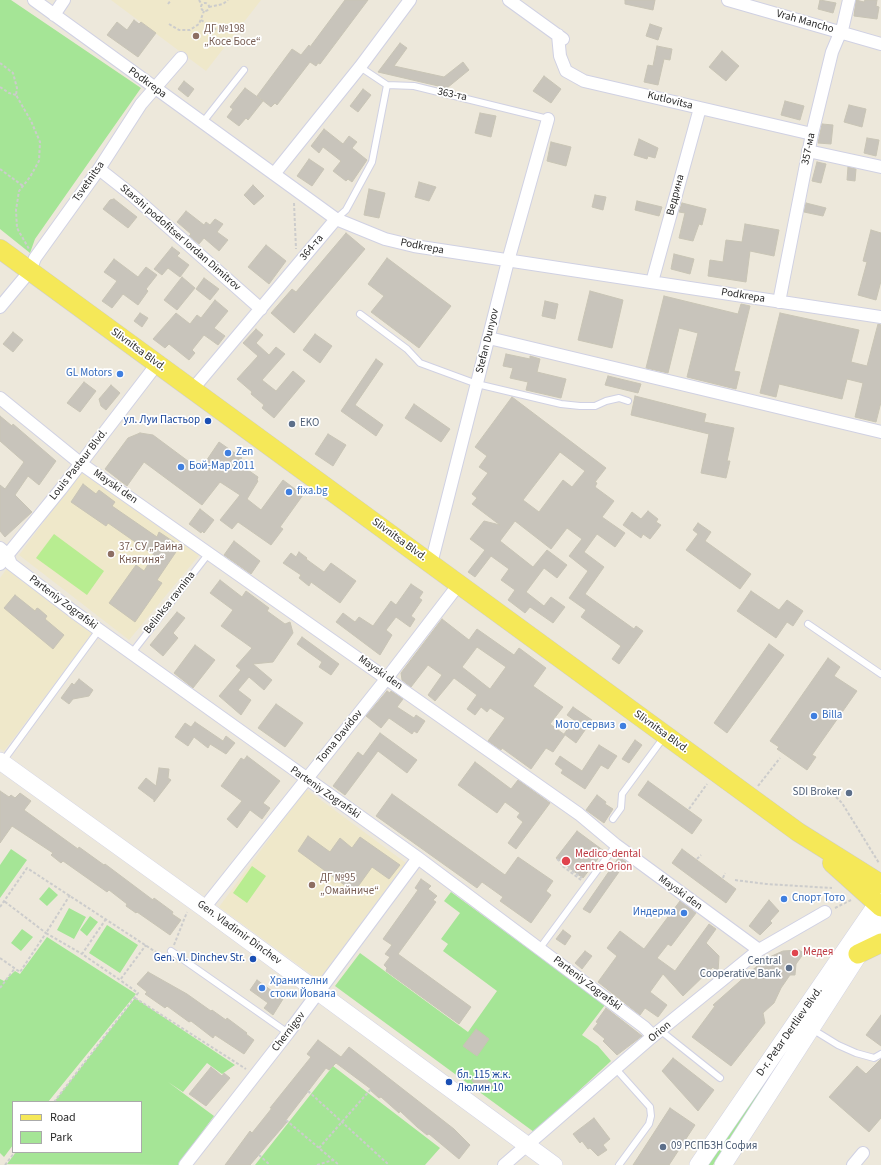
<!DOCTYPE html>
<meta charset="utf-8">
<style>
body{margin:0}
#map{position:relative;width:881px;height:1165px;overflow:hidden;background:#ede8db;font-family:"Source Sans 3",sans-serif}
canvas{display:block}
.legend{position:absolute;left:12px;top:1101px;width:130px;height:52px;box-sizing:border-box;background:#fff;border:1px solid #aaa;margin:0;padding:5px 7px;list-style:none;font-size:12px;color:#2a2a2a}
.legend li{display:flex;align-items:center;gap:8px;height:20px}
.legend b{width:20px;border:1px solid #aaa}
</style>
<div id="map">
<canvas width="881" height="1165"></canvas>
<ul class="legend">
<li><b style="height:5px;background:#f5e858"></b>Road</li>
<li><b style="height:11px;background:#a5e596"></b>Park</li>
</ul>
</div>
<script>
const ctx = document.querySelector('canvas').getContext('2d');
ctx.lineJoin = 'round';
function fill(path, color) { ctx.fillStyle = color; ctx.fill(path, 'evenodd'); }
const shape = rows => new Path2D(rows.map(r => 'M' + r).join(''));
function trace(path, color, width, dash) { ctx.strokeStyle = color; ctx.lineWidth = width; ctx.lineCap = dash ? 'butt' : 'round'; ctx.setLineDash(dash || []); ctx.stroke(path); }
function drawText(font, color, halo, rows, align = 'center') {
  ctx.font = font + ' "Source Sans 3",sans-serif'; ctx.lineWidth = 3.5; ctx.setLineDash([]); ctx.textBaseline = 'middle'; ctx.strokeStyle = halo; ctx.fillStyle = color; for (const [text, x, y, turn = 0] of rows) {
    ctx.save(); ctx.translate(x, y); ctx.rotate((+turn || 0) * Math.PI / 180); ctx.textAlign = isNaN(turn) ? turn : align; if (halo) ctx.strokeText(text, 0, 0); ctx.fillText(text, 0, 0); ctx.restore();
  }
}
fill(shape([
 [111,0,261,0,206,71],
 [82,470,202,552,129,640,19,555],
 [8,567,93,633,4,751,0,749,0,578],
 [306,789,406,863,319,980,219,907]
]), '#efe8ca');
fill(shape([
 [0,0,11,0,141,88,35,239,30,253,0,229],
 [11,849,27,860,0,898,0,865],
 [49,887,58,895,47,906,39,899],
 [451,892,605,1005,582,1035,598,1046,611,1061,534,1132,335,986,360,953,468,1032,497,991,443,951,448,944,441,939,460,913,444,901],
 [69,908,86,917,74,939,57,930],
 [90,916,98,922,87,936,80,930],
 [107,925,138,945,120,973,89,953],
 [22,929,33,937,21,951,11,943],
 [47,937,136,994,48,1102,13,1102,13,1145,4,1157,0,1153,0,979,4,981,15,971,20,974],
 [135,998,235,1065,222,1074,207,1063,183,1092,168,1082,214,1116,178,1165,7,1164,16,1152,141,1152,141,1102,54,1102],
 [806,1024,713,1165,706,1165,727,1132],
 [333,1066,440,1148,425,1165,255,1165]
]), '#a5e596');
fill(shape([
 [54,534,104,571,87,595,36,558],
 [252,866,266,876,247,903,233,893]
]), '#b8ed91');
const building = shape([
 [345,0,368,0,320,64,318,63,316,66,310,62,277,105,275,103,271,107,257,96,292,49,301,55,309,45,310,47,345,0],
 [625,0,655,0,653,10,625,4,625,0],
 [820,0,836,3,833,13,818,9,820,0],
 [856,0,864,2,865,0,877,0,876,6,879,7,877,19,854,16,856,0],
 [134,20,139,24,141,22,156,33,138,57,107,35,117,22,127,30,134,20],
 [650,24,662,28,658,40,646,36,650,24],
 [400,43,407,48,394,66,444,77,463,62,469,70,447,88,378,72,400,43],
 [657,46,672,49,670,60,664,59,658,85,644,82,648,65,653,66,657,46],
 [722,51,739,66,726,81,709,67,722,51],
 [544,76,561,89,551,103,533,91,544,76],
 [184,81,194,89,188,97,178,89,184,81],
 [245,88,263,101,248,120,246,118,239,126,227,117,233,109,230,107,245,88],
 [363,89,371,95,358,112,350,106,363,89],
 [785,101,804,106,800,120,781,115,785,101],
 [849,105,866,109,862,127,844,122,849,105],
 [480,113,496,116,491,137,475,133,480,113],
 [822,124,833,125,831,144,818,143,822,124],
 [324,129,343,144,349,136,357,142,352,148,367,160,352,182,348,179,346,181,333,171,341,161,323,147,319,153,311,146,324,129],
 [867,138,879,140,876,156,864,153,867,138],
 [639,139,658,148,655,158,648,156,647,159,634,155,639,139],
 [551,142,571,147,566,166,547,161,551,142],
 [309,159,324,169,312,186,297,176,309,159],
 [817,162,826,164,821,183,812,181,817,162],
 [848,167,856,169,855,181,847,180,848,167],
 [419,182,436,187,429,201,415,197,419,182],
 [253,185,264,196,254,205,244,195,253,185],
 [369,189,385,193,379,218,364,215,369,189],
 [595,195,606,197,603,210,592,207,595,195],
 [114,199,137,217,128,228,103,209,110,200,114,199],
 [637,201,662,207,659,216,635,210,637,201],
 [682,203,706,209,702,225,699,224,693,241,679,238,685,213,679,212,682,203],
 [806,203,826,208,823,216,804,212,806,203],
 [186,211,204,225,206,222,210,225,215,219,223,224,217,232,228,240,219,251,204,238,199,244,189,236,191,234,177,222,186,211],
 [745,224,779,230,774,256,750,251,746,282,708,276,710,260,723,262,726,240,742,242,745,224],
 [871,230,881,233,881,281,876,300,858,295,867,262,863,261,871,230],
 [346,233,365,249,294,333,271,313,292,289,296,292,346,233],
 [266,245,286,261,269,284,248,267,266,245],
 [172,247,180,253,177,256,189,265,180,277,168,268,162,275,154,269,172,247],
 [674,254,694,259,690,274,671,269,674,254],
 [387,258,451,306,419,348,371,312,384,296,368,284,387,258],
 [114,259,138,277,146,267,157,275,146,289,148,291,138,305,123,294,112,308,102,301,117,281,104,272,114,259],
 [182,277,195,288,177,310,164,300,182,277],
 [204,278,219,289,210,300,196,289,204,278],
 [590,291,623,300,612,348,578,340,590,291],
 [664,296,738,314,741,304,750,306,734,371,740,372,736,389,687,377,698,333,679,328,668,373,646,368,664,296],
 [215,300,228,311,214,328,225,336,218,345,204,335,192,350,195,353,189,360,169,344,165,348,153,339,176,313,190,324,197,315,201,318,215,300],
 [545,301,558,304,555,319,542,316,545,301],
 [140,313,148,318,142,327,134,321,140,313],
 [780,313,859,330,851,362,867,366,878,324,881,325,881,402,876,422,855,417,863,383,847,379,842,399,779,384,776,397,760,393,780,313],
 [256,329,263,335,256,343,269,355,276,347,285,354,262,380,276,391,293,371,305,381,274,418,262,408,264,405,251,394,252,392,237,379,258,356,243,343,256,329],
 [13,332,23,340,13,352,3,344,13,332],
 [315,334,332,346,320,363,303,350,315,334],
 [506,354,530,359,530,356,540,359,537,372,566,379,561,398,526,390,528,382,510,378,513,368,503,366,506,354],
 [376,359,383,364,355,405,383,425,376,436,341,411,376,359],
 [608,376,641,384,638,393,605,385,608,376],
 [84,382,96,391,80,412,67,403,84,382],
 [111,385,120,393,106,410,101,406,99,399,111,385],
 [635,396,706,414,704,422,734,428,727,461,730,461,726,478,701,473,709,434,631,415,635,396],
 [512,397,606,468,595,482,597,483,595,487,614,501,602,517,625,533,615,547,597,534,584,552,604,567,585,594,634,629,636,626,643,631,619,664,612,659,621,646,581,617,586,610,569,598,588,571,569,556,582,539,567,528,551,549,515,521,500,541,533,567,547,550,567,565,557,578,544,568,526,592,544,606,551,597,565,607,553,623,530,607,525,613,508,600,515,590,501,580,509,569,491,556,475,577,468,572,485,550,470,539,484,521,500,525,472,504,477,498,472,494,488,473,479,467,487,456,475,447,512,397],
 [560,452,585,471,572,487,563,480,539,512,523,500,560,452],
 [414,404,450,429,441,442,405,418,414,404],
 [0,416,12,426,13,424,56,461,39,485,28,476,15,495,32,512,5,537,0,531,0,485,5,489,24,462,0,441,0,416],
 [140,433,153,435,200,470,219,442,242,458,238,463,258,477,257,480,258,481,247,499,261,510,283,480,303,495,280,527,283,529,271,545,238,522,232,529,220,520,240,495,220,482,202,505,144,462,127,486,105,469,128,438,140,433],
 [328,434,346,445,333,466,315,454,328,434],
 [83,484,96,494,99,490,115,502,112,506,157,537,159,532,180,546,157,580,162,583,135,622,109,603,136,565,144,571,154,555,108,523,106,526,71,502,83,484],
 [200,509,214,520,204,533,202,531,201,533,189,524,200,509],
 [648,511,658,519,656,522,661,525,650,539,643,534,641,538,623,525,632,512,641,519,648,511],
 [698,523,711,532,705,541,751,574,740,589,686,550,698,534,693,530,698,523],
 [234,541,260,561,251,574,224,555,234,541],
 [299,552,307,558,306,559,324,572,331,563,356,581,340,603,311,582,309,586,299,578,301,575,283,563,291,553,296,557,299,552],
 [220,580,242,597,246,591,269,608,267,611,285,624,290,622,293,633,273,662,253,664,272,680,264,690,249,677,238,690,251,700,241,715,219,696,241,670,236,666,252,648,221,626,233,610,210,593,220,580],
 [411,584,423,592,419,598,422,600,411,616,415,619,410,627,396,617,386,630,392,635,380,655,336,622,343,613,355,622,359,617,373,626,391,601,396,605,411,584],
 [751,591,779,610,787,600,803,611,793,626,787,622,776,638,737,611,751,591],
 [15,595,35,611,37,608,39,609,47,616,45,619,64,635,53,649,4,608,15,595],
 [177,612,185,618,173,633,178,638,163,656,150,645,177,612],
 [442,619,469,640,477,629,514,655,519,648,546,668,533,686,563,707,550,724,565,735,553,752,546,748,531,769,502,748,501,750,488,741,505,718,490,708,487,712,481,707,475,715,467,709,477,695,454,678,435,701,428,695,442,675,428,665,411,687,402,680,401,673,442,619],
 [477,647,506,667,490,689,462,667,477,647],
 [302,637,339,664,331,675,319,667,322,662,297,644,302,637],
 [769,644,784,655,727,733,714,723,769,644],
 [195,645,215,660,193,688,174,673,195,645],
 [828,658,840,667,834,676,857,691,812,755,816,757,807,770,777,749,779,747,770,741,828,658],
 [79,679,93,690,89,696,73,699,69,704,61,698,72,683,74,685,79,679],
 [387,691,390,693,391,691,403,699,397,707,414,718,416,715,425,721,417,733,414,731,412,734,389,718,381,728,366,716,387,691],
 [276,704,303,723,285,747,258,728,276,704],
 [573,707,592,720,576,743,564,734,574,720,567,715,573,707],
 [195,722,223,741,226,736,235,743,226,754,210,744,208,748,194,737,188,746,175,737,185,723,191,727,195,722],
 [380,733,417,760,407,773,378,751,345,795,333,786,358,752,363,756,380,733],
 [635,740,642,745,629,763,622,759,635,740],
 [599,745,617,756,608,769,601,765,585,789,561,773,563,770,555,764,560,756,582,771,599,745],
 [247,756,280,781,263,803,270,808,262,819,250,810,237,828,227,819,242,801,221,786,241,758,244,760,247,756],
 [475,762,511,789,518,780,550,803,516,849,508,843,523,822,517,817,520,813,505,802,497,813,458,785,475,762],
 [159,768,169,769,168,778,171,780,154,802,154,800,138,788,146,778,156,786,159,768],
 [648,781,702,820,692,834,638,795,648,781],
 [0,791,9,797,11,795,15,798,20,793,31,801,24,810,78,849,79,847,104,865,105,864,153,900,154,898,173,912,172,914,181,920,170,935,137,912,136,913,126,906,127,904,109,890,107,892,63,861,61,863,51,855,53,853,12,826,0,843,0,791],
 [392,794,505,875,518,857,553,881,546,891,551,895,531,923,500,901,503,897,482,882,477,888,376,816,392,794],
 [597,795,606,802,605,804,613,809,604,823,586,810,597,795],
 [577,831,604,851,583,878,556,858,577,831],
 [308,836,330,852,340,838,352,848,360,837,400,865,389,879,372,867,354,892,298,851,308,836],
 [682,849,736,889,726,903,672,863,682,849],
 [619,857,626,862,590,913,583,909,619,857],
 [421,879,431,886,428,889,437,896,433,900,436,902,398,954,471,1007,459,1024,386,971,387,968,384,965,390,957,385,954,392,945,383,939,418,890,415,888,421,879],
 [769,900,779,911,770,921,772,923,760,935,749,926,769,900],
 [680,901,696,913,671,946,668,944,657,958,675,971,709,924,716,929,706,943,719,956,718,973,713,967,683,996,663,974,650,992,667,1005,658,1017,645,1008,640,1015,598,982,617,956,607,948,620,931,644,949,680,901],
 [563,930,571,936,565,945,556,939,563,930],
 [799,950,804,953,796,964,795,975,790,975,781,988,774,1003,763,1013,765,1023,731,1066,692,1037,715,1006,713,1005,765,959,783,951,799,950],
 [585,951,592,956,582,969,575,963,585,951],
 [148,972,187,994,211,1011,212,1010,226,1020,227,1018,247,1033,246,1034,254,1040,244,1054,215,1035,213,1038,191,1021,189,1022,167,1006,165,1008,145,994,147,992,137,984,148,972],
 [257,980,283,999,273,1015,264,1008,268,1003,250,990,257,980],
 [606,1008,642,1036,617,1055,603,1041,605,1039,593,1029,598,1023,596,1022,606,1008],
 [881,1015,881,1046,866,1035,881,1015],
 [476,1029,489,1039,477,1056,463,1046,476,1029],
 [318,1040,341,1057,349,1047,454,1129,470,1145,459,1159,429,1134,427,1135,417,1127,400,1111,399,1113,381,1097,379,1098,370,1090,371,1089,336,1063,329,1070,326,1068,286,1120,287,1122,250,1165,225,1165,250,1131,252,1133,272,1108,270,1108,311,1057,307,1054,318,1040],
 [673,1058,714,1090,698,1111,662,1071,673,1058],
 [881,1059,881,1118,869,1132,829,1097,857,1066,866,1074,881,1059],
 [211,1067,222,1076,224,1073,230,1078,206,1106,189,1094,211,1067],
 [478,1073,493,1085,487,1093,472,1081,478,1073],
 [670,1108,695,1125,669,1165,633,1165,670,1108],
 [594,1118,610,1139,603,1145,607,1150,598,1156,590,1148,588,1149,582,1141,580,1143,573,1134,594,1118]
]);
fill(building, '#c8c4bb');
trace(building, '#c8c4b5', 1);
const lane = shape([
 [360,67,387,85,414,86,548,119],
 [203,122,244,70],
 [336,219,346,210,372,162,387,85],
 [360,314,407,349,420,363,477,384,561,404,580,406,595,406,606,401,619,398,628,401],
 [808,624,881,674],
 [131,654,209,553],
 [3,761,99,630],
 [613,819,621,808,622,794,664,737],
 [540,948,616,845],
 [171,951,288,1033],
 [812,1029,838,1045,856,1053,874,1058,881,1054],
 [661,1031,720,1078],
 [616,1069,650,1107,651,1116,649,1124,619,1165]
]);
const street = shape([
 [34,0,336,219,385,239,414,246,881,317],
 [509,0,563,39],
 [728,0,881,44],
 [54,15,64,0],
 [558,35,560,56,566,71,584,81,812,134],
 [808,151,881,167],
 [99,169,132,195,261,309],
 [274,174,360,67,410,0],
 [652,282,700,108],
 [779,302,812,134,832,52,843,26,849,0],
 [0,307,30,271,35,258,99,169,141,104,181,58],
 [489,338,881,432],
 [192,390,336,219],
 [0,398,80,463,579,814,616,845,759,950],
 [0,548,7,554,11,564,74,612,418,858,644,1027,653,1036],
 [0,564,61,489,157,364],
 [431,564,508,261,548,119],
 [204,908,387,678,459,584],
 [185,1165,288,1033,418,858],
 [504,1165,653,1036,759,950,825,912],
 [853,1165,863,1153]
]);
const secondary = shape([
 [0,761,204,908,554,1165],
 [698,1165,881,898],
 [723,1165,881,920]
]);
const primary = shape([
 [0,249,798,832,881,884],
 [832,863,881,907],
 [858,954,881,943]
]);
trace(lane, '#d0d1e3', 8);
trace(street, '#d0d1e3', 14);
trace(secondary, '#d0d1e3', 18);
trace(primary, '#ccc', 20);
trace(shape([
 [199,0,202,5],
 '201 7a4 4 0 1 1 8 0a4 4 0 1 1-8 0Z',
 [168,4,171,0],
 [209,7,223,4,228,0],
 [201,20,220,32],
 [169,24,179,30,190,30,199,24,204,11],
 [0,63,13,73,17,88,16,95,31,121,40,142,39,161,30,177,19,191,16,210,17,228,29,249],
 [0,87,9,93,16,95],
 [0,169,23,186],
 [294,203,296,249],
 [758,786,780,758],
 [836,797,842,803,879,863],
 [689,809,707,784],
 [557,859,562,863],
 [697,859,701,855],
 [723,878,725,873],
 [581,880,561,865,562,863,582,878],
 [735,880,766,884,832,888],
 [70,895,46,933,82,954],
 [0,907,27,868,165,958],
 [835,908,851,900],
 [106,919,82,954,120,980,146,945],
 [174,945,187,912],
 [0,958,20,972,46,933,4,901],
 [0,988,15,968],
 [135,998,246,1069],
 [308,1091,389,1165],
 [54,1102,138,993,120,980],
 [286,1120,339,1165],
 [319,1148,371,1089],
 [259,1155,270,1165],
 [5,1165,15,1152],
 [317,1165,333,1160]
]), '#ccc', 2, [3, 2]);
trace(lane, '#fff', 6);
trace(street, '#fff', 12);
trace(secondary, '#fff', 17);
trace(primary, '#f5e858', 19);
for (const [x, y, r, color] of [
 [196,36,4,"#8d6e63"],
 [120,374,4,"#3f7fe0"],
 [208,421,4,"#1a4fb4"],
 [292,424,4,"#5c6f8a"],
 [228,453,4,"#3f7fe0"],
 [181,467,4,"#3f7fe0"],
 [289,492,4,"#3f7fe0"],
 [111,554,4,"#8d6e63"],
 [814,716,4,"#3f7fe0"],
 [623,726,4,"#3f7fe0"],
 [849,793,4,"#5c6f8a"],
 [566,861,5,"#e0444e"],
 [312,885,4,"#8d6e63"],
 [784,899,4,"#3f7fe0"],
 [684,913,4,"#3f7fe0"],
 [795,953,4,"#e0444e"],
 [253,959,4,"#1a4fb4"],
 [789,968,4,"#5c6f8a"],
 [262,988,4,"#3f7fe0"],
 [449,1082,4,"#1a4fb4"],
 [663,1147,4,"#5c6f8a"]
]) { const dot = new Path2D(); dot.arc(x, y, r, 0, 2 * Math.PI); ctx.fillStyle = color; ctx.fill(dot); trace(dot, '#fff', 1.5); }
drawText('11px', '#2a2a2a', '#fff', [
 ["Vrah Mancho",805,22,16],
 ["Podkrepa",147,83,36],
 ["363-та",452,95,12],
 ["Kutlovitsa",670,101,14],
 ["357-ма",809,149,-78],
 ["Tsvetnitsa",89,182,-55],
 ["Ведрина",676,195,-75],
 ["Starshi podofitser Iordan Dimitrov",180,238,41],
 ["Podkrepa",422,247,11],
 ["364-та",312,248,-50],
 ["Podkrepa",743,296,9],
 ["Stefan Dunyov",488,341,-76],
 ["Slivnitsa Blvd.",138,350,36],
 ["Louis Pasteur Blvd.",79,465,-52],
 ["Mayski den",115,487,35],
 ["Slivnitsa Blvd.",399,540,36],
 ["Parteniy Zografski",63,603,37],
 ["Belinksa ravnina",170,603,-52],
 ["Mayski den",380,673,35],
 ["Slivnitsa Blvd.",661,732,36],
 ["Toma Davidov",340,737,-51],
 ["Parteniy Zografski",325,793,35],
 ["Mayski den",680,893,36],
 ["Gen. Vladimir Dinchev",239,933,36],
 ["Parteniy Zografski",587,984,37],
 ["Chernigov",289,1032,-52],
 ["Orion",660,1032,-40],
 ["D-r. Petar Dertliev Blvd.",790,1032,-55]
]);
drawText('11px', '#785e54', '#fff', [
 ["ДГ №198",204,30],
 ["„Косе Босе“",204,43],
 ["37. СУ „Райна",119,548],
 ["Княгиня“",119,561],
 ["ДГ №95",320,879],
 ["„Омайниче“",320,892]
], 'left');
drawText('11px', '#366cbe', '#fff', [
 ["GL Motors",112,374,"right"],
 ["Zen",236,453],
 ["Бой-Мар 2011",189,467],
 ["fixa.bg",297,492],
 ["Billa",822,716],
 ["Мото сервиз",615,726,"right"],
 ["Спорт Тото",792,899],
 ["Индерма",676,913,"right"],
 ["Хранителни",270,982],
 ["стоки Йована",270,995]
], 'left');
drawText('11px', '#164399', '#fff', [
 ["ул. Луи Пастьор",200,421],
 ["Gen. Vl. Dinchev Str.",245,959],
 ["бл. 115 ж.к.",457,1076,"left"],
 ["Люлин 10",457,1089,"left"]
], 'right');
drawText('11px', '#4e5e75', '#fff', [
 ["EKO",300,424],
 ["SDI Broker",841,793,"right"],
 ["Central",781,962,"right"],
 ["Cooperative Bank",781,975,"right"],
 ["09 РСПБЗН София",671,1147]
], 'left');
drawText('11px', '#be3a42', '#fff', [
 ["Medico-dental",575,855],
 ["centre Orion",575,868],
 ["Медея",803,953]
], 'left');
</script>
